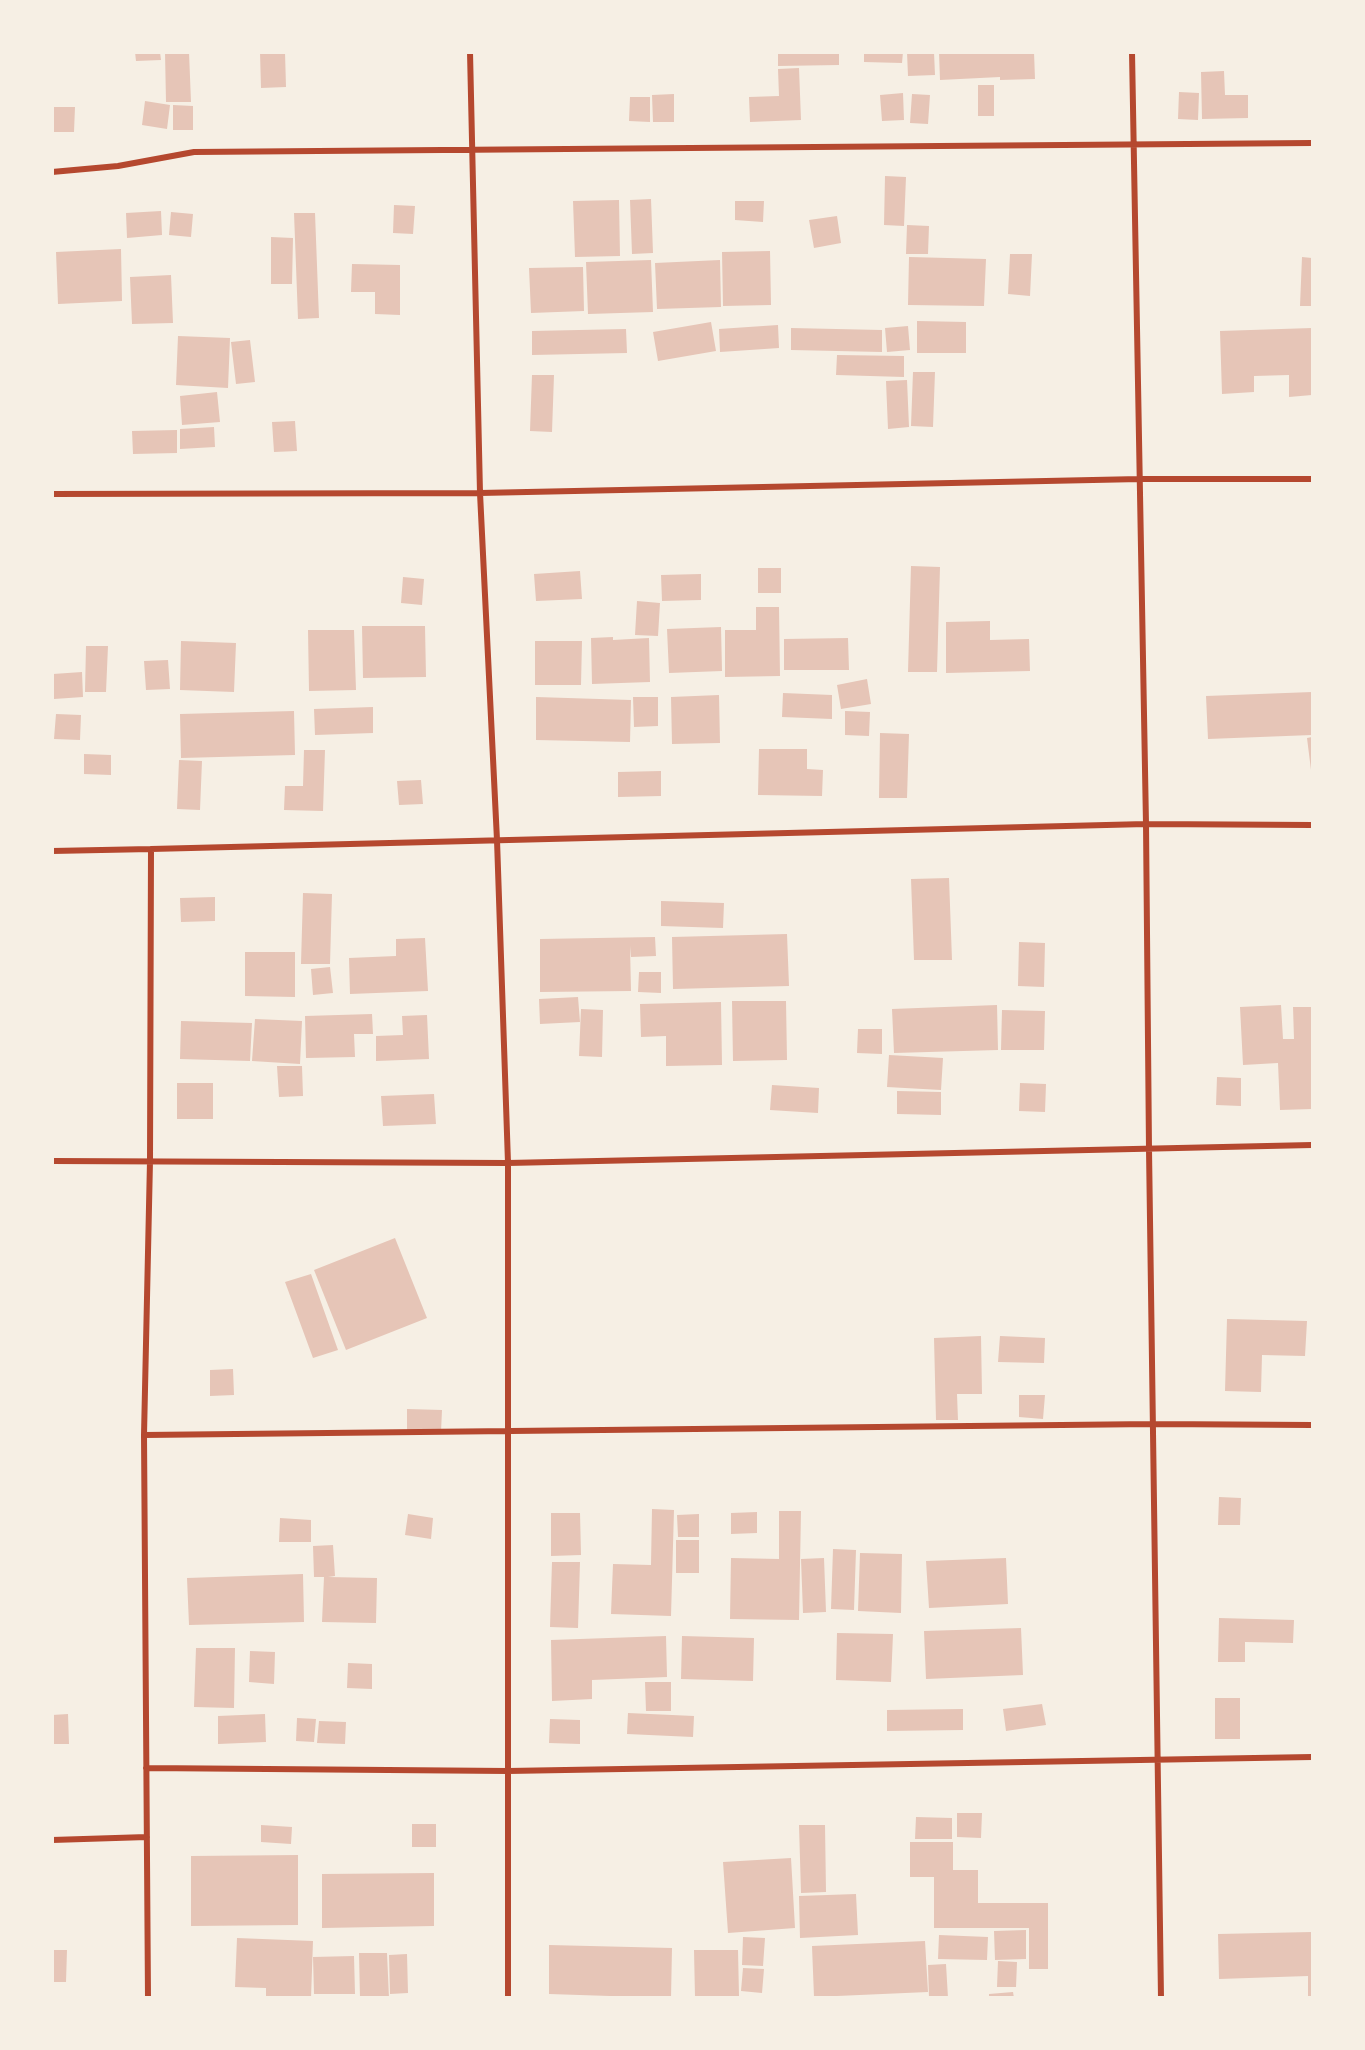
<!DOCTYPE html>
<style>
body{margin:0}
#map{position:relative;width:1365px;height:2050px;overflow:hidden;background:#f6efe4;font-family:Inter,sans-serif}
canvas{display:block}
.frame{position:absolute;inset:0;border:54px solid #f6efe4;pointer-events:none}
</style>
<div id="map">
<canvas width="1365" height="2050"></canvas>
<div class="frame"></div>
</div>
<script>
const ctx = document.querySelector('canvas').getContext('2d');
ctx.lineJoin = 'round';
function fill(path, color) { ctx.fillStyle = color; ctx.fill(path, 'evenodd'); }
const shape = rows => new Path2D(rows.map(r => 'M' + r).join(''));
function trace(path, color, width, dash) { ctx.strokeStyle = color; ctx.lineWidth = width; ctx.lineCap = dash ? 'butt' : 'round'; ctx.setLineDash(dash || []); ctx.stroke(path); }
fill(shape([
 [135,52,160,52,161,60,136,61],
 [165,52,189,52,191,102,166,102],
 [260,52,285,52,286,87,261,88],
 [778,52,839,52,839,65,778,66],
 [864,52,903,52,902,63,864,62],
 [907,52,934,52,935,75,908,76],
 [939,52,1034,52,1035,79,1000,80,1000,77,940,80],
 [799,68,801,120,750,122,749,97,779,96,778,69],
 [1224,71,1225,95,1248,95,1248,118,1202,119,1201,72],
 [978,85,994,85,994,116,978,116],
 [1179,92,1199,93,1198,120,1178,119],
 [903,93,904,120,882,121,880,95],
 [674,94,674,122,653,122,652,95],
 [912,94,930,95,928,124,910,123],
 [630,97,650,97,650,122,629,121],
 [145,101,170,105,167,129,142,125],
 [173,105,193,106,193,130,173,130],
 [52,107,75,107,74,132,52,132],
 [885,176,906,177,904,226,884,225],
 [651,199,653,253,632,254,630,200],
 [619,200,620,256,575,257,573,201],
 [735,201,764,201,763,222,735,220],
 [394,205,415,206,413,234,393,233],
 [161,211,162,235,127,238,126,213],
 [171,212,193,214,191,237,169,235],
 [294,213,315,213,319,318,298,319],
 [837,216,841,243,814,248,809,220],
 [907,225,929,226,928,254,906,254],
 [271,237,293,238,292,284,271,284],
 [121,249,122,301,58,304,56,252],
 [770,251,771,305,723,306,722,252],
 [1010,254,1032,254,1030,296,1008,294],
 [909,257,986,259,984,306,908,305],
 [1302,257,1312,258,1312,306,1300,306],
 [651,260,653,312,588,314,586,262],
 [720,260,721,307,657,309,655,263],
 [352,264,400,265,400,315,375,314,375,292,351,292],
 [583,267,584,311,531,313,529,268],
 [171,275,173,323,132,324,130,277],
 [917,321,966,322,966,353,917,353],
 [711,322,716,351,658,361,653,332],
 [778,325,779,348,720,352,719,329],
 [908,326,910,350,887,352,885,328],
 [791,328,882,330,882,352,791,350],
 [1312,328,1312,395,1289,397,1289,375,1254,376,1254,392,1222,394,1220,331],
 [626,329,627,353,532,355,532,331],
 [178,336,230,338,228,388,176,385],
 [250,340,255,382,236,384,231,342],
 [837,355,904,356,904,377,836,375],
 [913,372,935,372,933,427,911,426],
 [532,375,554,375,552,432,530,431],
 [907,380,909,427,888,429,886,381],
 [217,392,220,422,182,425,180,396],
 [295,421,297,451,274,452,272,422],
 [214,427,215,447,180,449,180,429],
 [177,430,177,453,133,454,132,431],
 [911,566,940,567,937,672,908,672],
 [758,568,781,568,781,593,758,593],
 [580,571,582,599,536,601,534,574],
 [701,574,701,600,662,601,661,575],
 [403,577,424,579,422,605,401,603],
 [637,601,660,603,658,636,635,635],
 [756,607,779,607,780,676,725,677,725,630,756,630],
 [990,621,990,640,1029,639,1030,671,946,673,946,622],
 [362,626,425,626,426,677,363,678],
 [721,627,722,671,669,673,667,629],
 [308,630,354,630,356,690,309,691],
 [613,637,613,640,649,638,650,682,592,684,591,638],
 [848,638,849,670,784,670,784,639],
 [181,641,236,643,234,692,180,690],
 [535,641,582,641,581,685,535,685],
 [86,646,108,646,106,692,85,692],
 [168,660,170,689,146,690,144,661],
 [82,672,83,697,54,699,53,674],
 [867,679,871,704,841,709,837,685],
 [1312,692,1312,735,1208,739,1206,696],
 [783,693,832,695,832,719,782,717],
 [719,695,720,743,672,744,671,697],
 [536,697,631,700,630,742,536,740],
 [633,697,658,697,658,726,634,727],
 [373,707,373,733,315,735,314,709],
 [294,711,295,755,181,758,180,714],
 [845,711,870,712,869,736,845,735],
 [56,714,81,715,80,740,54,739],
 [880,733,909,734,907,798,879,798],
 [1312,737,1312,770,1311,770,1307,738],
 [759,749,807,749,807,769,823,770,822,796,758,795],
 [304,750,325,750,323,811,284,810,285,786,303,786],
 [84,754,111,755,111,775,84,774],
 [179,760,202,761,200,810,177,809],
 [661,771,661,796,618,797,618,772],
 [421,780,423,804,399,805,397,781],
 [949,878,952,960,914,960,911,879],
 [303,893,332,894,330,964,301,964],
 [215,897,215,921,181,922,180,898],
 [661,901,724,903,723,928,661,926],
 [787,934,789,986,673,989,672,937],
 [655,937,656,956,631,957,630,946,631,991,540,992,540,939],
 [425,938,428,991,350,994,349,958,396,956,396,939],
 [1019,942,1045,943,1044,987,1018,986],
 [245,952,295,952,295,997,245,996],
 [330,967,333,993,313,995,311,969],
 [639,972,661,972,661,993,638,992],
 [578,997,580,1022,540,1024,539,999],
 [732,1001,786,1001,787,1060,733,1061],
 [721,1002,722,1065,666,1066,666,1036,641,1037,640,1004],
 [997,1005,998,1050,894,1053,892,1009],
 [1281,1005,1283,1039,1294,1039,1293,1007,1312,1007,1312,1109,1280,1110,1278,1063,1243,1065,1240,1007],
 [581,1009,603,1010,602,1057,579,1056],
 [1002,1010,1045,1011,1044,1050,1001,1050],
 [372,1014,373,1034,354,1034,355,1057,306,1058,305,1016],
 [427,1015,429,1059,376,1061,376,1036,403,1035,402,1016],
 [255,1019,302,1021,300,1064,252,1061],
 [181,1021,252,1023,250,1061,180,1059],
 [858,1029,882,1029,882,1054,857,1053],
 [889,1055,943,1058,941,1090,887,1087],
 [277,1066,302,1066,303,1096,279,1097],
 [1217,1077,1241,1078,1241,1106,1216,1105],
 [177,1083,213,1083,213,1119,177,1119],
 [1020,1083,1046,1084,1045,1112,1019,1111],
 [772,1085,819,1088,818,1113,770,1110],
 [897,1091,941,1092,941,1115,897,1114],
 [434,1094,436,1124,383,1126,381,1096],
 [395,1238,427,1318,346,1350,314,1270],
 [311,1274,338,1350,313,1358,285,1282],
 [1227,1319,1307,1321,1305,1356,1262,1355,1261,1392,1225,1391],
 [981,1336,982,1394,957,1394,958,1420,936,1420,934,1338],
 [1000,1336,1045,1338,1044,1363,998,1362],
 [233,1369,234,1395,210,1396,210,1370],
 [1019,1395,1045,1395,1043,1419,1019,1417],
 [407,1409,442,1410,441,1432,407,1432],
 [1219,1497,1241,1498,1240,1525,1218,1525],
 [652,1509,674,1510,671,1616,611,1614,613,1564,651,1565],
 [779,1511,801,1511,799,1620,730,1619,731,1558,779,1559],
 [757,1512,757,1533,731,1534,731,1513],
 [551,1513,580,1513,581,1555,551,1556],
 [408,1514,433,1518,431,1539,405,1535],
 [699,1514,699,1537,678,1537,677,1515],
 [280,1518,311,1520,311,1542,279,1542],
 [676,1540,699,1540,699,1573,676,1573],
 [333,1545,335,1576,328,1577,377,1578,376,1623,322,1622,324,1577,314,1577,313,1546],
 [833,1549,856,1550,854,1610,831,1609],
 [860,1553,902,1554,901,1613,858,1611],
 [824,1558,826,1612,803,1613,801,1559],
 [1006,1558,1008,1604,929,1608,926,1561],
 [552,1562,580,1562,578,1628,550,1627],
 [303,1574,304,1622,189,1625,187,1578],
 [1219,1618,1294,1620,1293,1643,1245,1642,1245,1662,1218,1662],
 [1021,1628,1023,1675,926,1679,924,1631],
 [837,1633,893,1634,891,1682,836,1680],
 [666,1636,667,1677,592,1680,592,1699,552,1701,551,1640],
 [682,1636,754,1638,753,1681,681,1679],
 [196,1648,235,1648,234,1708,194,1707],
 [250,1651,275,1652,274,1684,249,1682],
 [348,1663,372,1664,372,1689,347,1688],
 [645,1682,671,1682,671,1711,646,1711],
 [1215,1698,1240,1698,1240,1739,1215,1739],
 [1042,1704,1046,1725,1006,1731,1003,1709],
 [963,1709,963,1730,887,1731,887,1710],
 [628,1713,694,1716,693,1737,627,1734],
 [68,1714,69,1744,52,1744,52,1715],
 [265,1714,266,1742,218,1744,218,1716],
 [297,1718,316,1719,314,1742,296,1741],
 [550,1719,580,1720,580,1744,549,1743],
 [319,1721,346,1722,345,1744,317,1743],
 [957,1813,982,1813,981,1838,957,1837],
 [916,1817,952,1818,952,1839,915,1839],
 [412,1824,436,1824,436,1847,412,1847],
 [261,1825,292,1827,291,1844,261,1842],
 [799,1825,825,1825,826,1892,801,1893],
 [910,1842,953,1842,953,1870,978,1870,978,1903,1048,1903,1048,1969,1029,1969,1029,1928,934,1928,934,1877,910,1877],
 [298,1855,298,1925,191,1926,191,1856],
 [791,1858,795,1928,728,1933,723,1862],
 [434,1873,434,1926,322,1928,322,1874],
 [856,1894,858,1935,800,1938,799,1896],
 [1026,1930,1026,1959,995,1960,994,1931],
 [1312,1932,1312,1998,1308,1998,1308,1976,1219,1979,1218,1934],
 [939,1935,988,1937,987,1960,938,1959],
 [743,1937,765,1938,763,1966,742,1965],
 [237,1938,313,1941,311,1998,266,1998,266,1988,235,1987],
 [925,1941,928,1992,814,1997,812,1946],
 [549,1945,672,1948,671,1998,549,1994],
 [52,1950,67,1950,66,1982,52,1982],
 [694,1950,738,1950,739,1996,695,1997],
 [359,1953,387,1953,389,1998,360,1998],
 [407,1954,408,1993,390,1994,389,1955],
 [354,1956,355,1994,314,1994,313,1957],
 [998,1961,1017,1962,1016,1987,997,1987],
 [946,1964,948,1998,929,1998,928,1965],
 [743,1968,764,1969,762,1993,741,1991],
 [1013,1992,1014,1998,989,1998,989,1994]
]), '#e6c5b7');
trace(shape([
 [470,52,480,493,497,840,508,1163,508,1998],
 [1132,52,1146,824,1149,1149,1161,1998],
 [52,172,118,166,194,152,1312,143],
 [52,494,480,493,1140,479,1312,479],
 [52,851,151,849],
 [52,1161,508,1163,1312,1145],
 [144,1435,1153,1424,1312,1425],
 [146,1768,508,1771,1312,1757],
 [52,1840,147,1837],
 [148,1998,144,1435,150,1161,151,849,1146,824,1312,825]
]), '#b5482f', 6);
</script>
